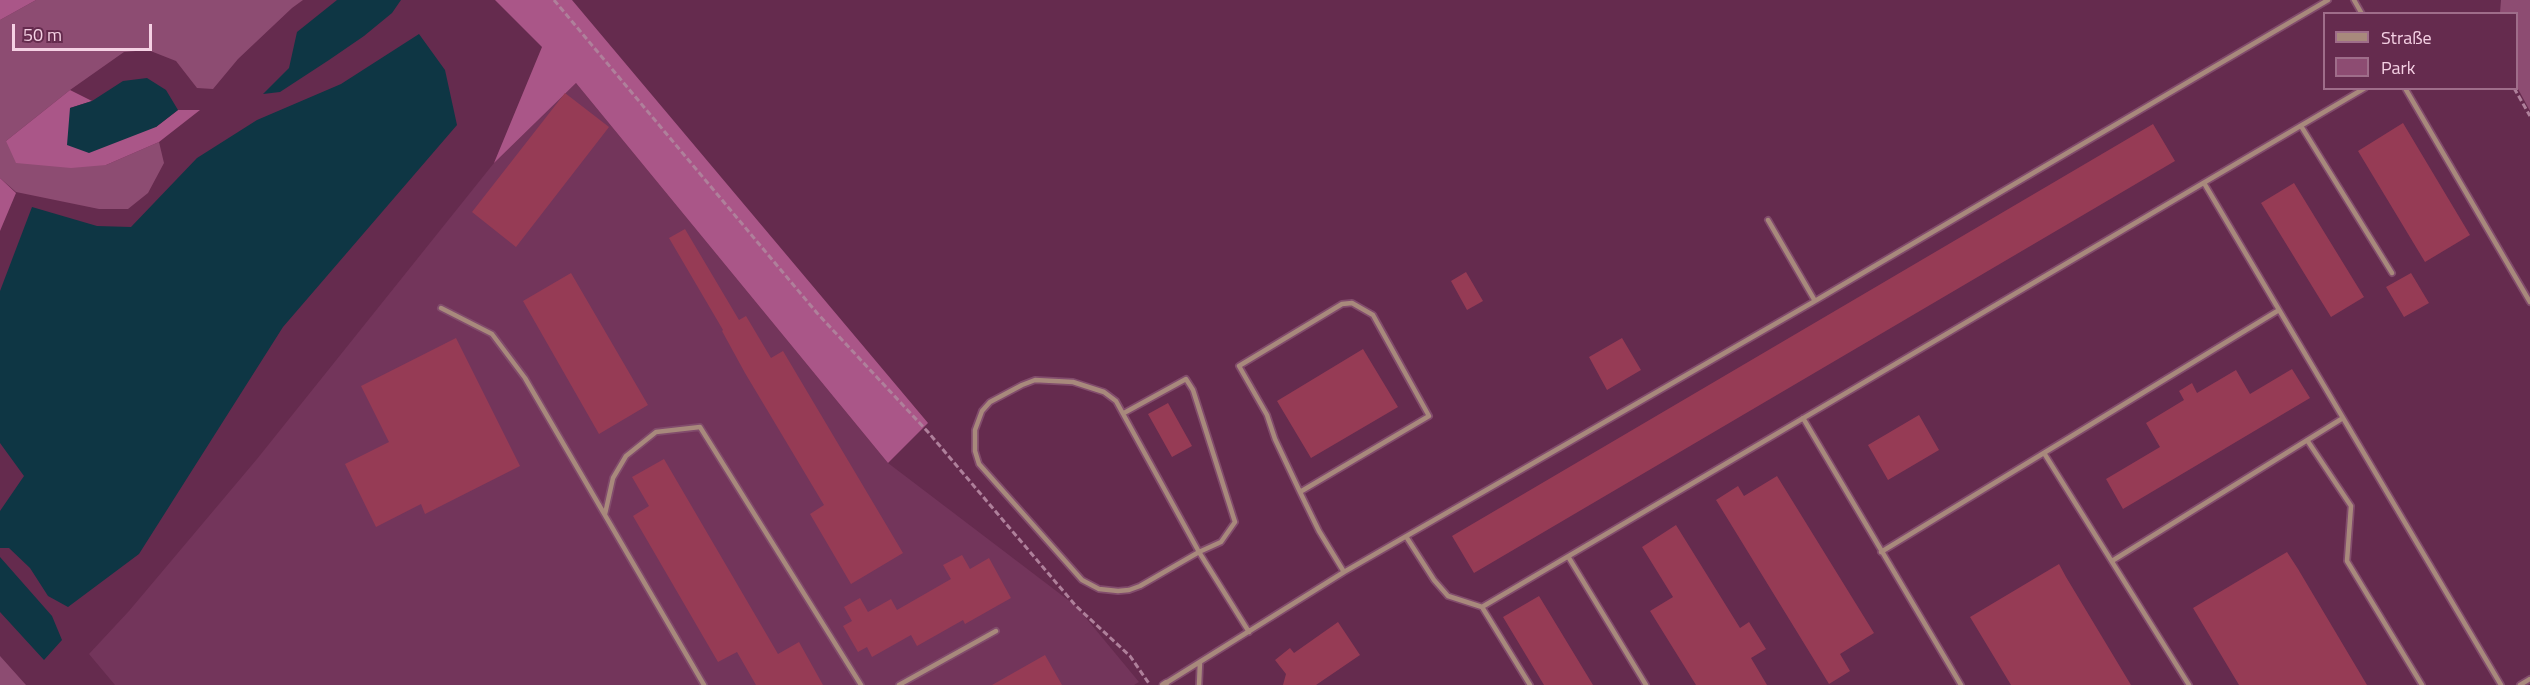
<!DOCTYPE html>
<meta charset="utf-8">
<style>
body{margin:0}
#map{position:relative;width:2530px;height:685px;overflow:hidden;background:#652b4e;font-family:"Titillium Web",sans-serif}
canvas{display:block}
.legend{position:absolute;left:2323px;top:12px;width:195px;height:78px;box-sizing:border-box;background:#652b4e;border:2px solid #9f6d8a;margin:0;padding:8px 10px;list-style:none;font-size:18px;color:#f5d1e4}
.legend li{display:flex;align-items:center;gap:12px;height:30px}
.legend b{width:30px;border:2px solid #9f6d8a}
.scale{position:absolute;left:12px;top:24px;width:140px;height:27px;box-sizing:border-box;border:3px solid #f5d1e4;border-top:0;padding-left:8px;font-size:18px;line-height:21px;white-space:nowrap;color:#f5d1e4;-webkit-text-stroke:4px #652b4e;paint-order:stroke}
</style>
<div id="map">
<canvas width="2530" height="685"></canvas>
<ul class="legend">
<li><b style="height:8px;background:#a8897c"></b>Straße</li>
<li><b style="height:16px;background:#8d4c72"></b>Park</li>
</ul>
<div class="scale">50 m</div>
</div>
<script>
const ctx = document.querySelector('canvas').getContext('2d');
ctx.lineJoin = 'round';
function fill(path, color) { ctx.fillStyle = color; ctx.fill(path, 'evenodd'); }
const shape = rows => new Path2D(rows.map(r => 'M' + r).join(''));
function trace(path, color, width, dash) { ctx.strokeStyle = color; ctx.lineWidth = width; ctx.lineCap = dash ? 'butt' : 'round'; ctx.setLineDash(dash || []); ctx.stroke(path); }
fill(shape([
 [576,83,888,463,1076,606,1139,682,1134,685,115,685,89,654,129,611,257,459,494,163]
]), '#73355b');
fill(shape([
 [36,0,303,0,292,8,238,59,213,89,197,88,176,61,148,50,124,52,70,90,6,141,106,165,159,142,164,163,148,193,128,209,99,209,16,192,0,178,0,20],
 [2501,0,2530,0,2530,111,2517,87,2516,14,2500,13],
 [0,656,26,685,0,685]
]), '#8d4c72');
fill(shape([
 [0,0,36,0,0,20],
 [495,0,572,0,928,423,888,463,576,83,494,163,542,47],
 [70,90,92,101,70,108,156,127,178,110,200,110,159,142,106,165,71,168,16,163,6,141],
 [0,178,16,193,0,231]
]), '#aa5688');
fill(shape([
 [337,0,401,0,392,13,364,36,329,60,280,92,263,94,289,68,297,32],
 [419,34,445,70,457,125,283,327,139,554,68,607,48,596,30,568,9,548,0,548,0,511,24,476,0,443,0,291,32,207,97,226,131,227,197,158,257,120,341,84],
 [147,78,166,90,178,110,156,127,89,153,67,145,70,108,92,101,123,81],
 [0,557,52,616,62,640,44,660,0,612]
]), '#0e3644');
fill(shape([
 [565,93,609,127,516,247,472,212],
 [2403,123,2470,235,2425,262,2358,151],
 [2153,124,2175,161,1474,573,1452,536],
 [2294,183,2364,297,2331,317,2261,203],
 [685,229,739,320,746,316,771,358,783,351,903,553,851,584,810,514,824,505,745,373,722,331,723,330,669,238],
 [1466,272,1483,301,1467,310,1451,281],
 [571,273,648,405,599,434,523,301],
 [2411,273,2429,303,2404,317,2386,287],
 [456,338,520,466,425,514,421,504,376,527,345,464,389,442,361,386],
 [1622,338,1641,370,1607,390,1589,357],
 [1363,349,1398,407,1311,458,1277,401],
 [2292,369,2310,398,2123,509,2106,479,2160,447,2146,423,2184,400,2179,391,2192,383,2197,393,2236,370,2250,394],
 [1168,403,1192,446,1172,457,1148,414],
 [1919,415,1939,450,1888,480,1868,445],
 [664,459,778,654,799,642,823,685,756,685,737,652,718,662,633,516,649,506,632,477],
 [1777,476,1874,633,1840,654,1850,671,1829,684,1716,500,1738,486,1744,496],
 [1676,525,1740,628,1749,622,1766,649,1751,658,1767,685,1696,685,1650,611,1673,597,1642,547],
 [2287,552,2298,569,2367,685,2239,685,2193,608],
 [962,555,970,569,989,558,1011,598,965,624,963,620,917,646,911,635,872,657,867,647,858,652,843,626,852,621,844,607,860,598,868,612,891,599,897,610,951,579,943,565],
 [2059,564,2066,577,2131,685,2011,685,1970,617],
 [1539,596,1593,685,1544,685,1503,617],
 [1338,622,1360,655,1316,685,1283,685,1286,674,1275,660,1290,648,1294,653],
 [1045,655,1062,685,992,685]
]), '#963b55');
const lane = shape([
 [2354,0,2362,14],
 [2405,88,2530,302],
 [2301,126,2392,273],
 [2204,183,2501,685],
 [1768,220,1815,301],
 [441,308,492,334,525,378,704,685],
 [1124,413,1186,379,1193,390,1235,522,1221,542,1199,552,1140,586,1129,590,1118,591,1099,589,1082,580,987,473,979,464,975,451,975,430,982,411,990,402,1022,385,1035,380,1073,382,1104,392,1116,401,1199,552,1249,632],
 [1803,418,1961,685],
 [2307,440,2351,506,2347,561,2422,685],
 [2044,453,2189,685],
 [1300,492,1429,416,1373,315,1352,303,1342,304,1239,366,1267,415,1275,439,1300,492,1319,531,1344,572],
 [605,514,613,478,626,456,656,432,700,427,861,685],
 [1407,538,1434,580,1448,596,1482,607,2365,88],
 [1881,552,2279,310],
 [1569,558,1646,685],
 [2112,561,2343,418],
 [1482,607,1530,685],
 [1166,683,1344,572,1815,301,2328,0],
 [899,685,996,631],
 [1199,685,1200,662],
 [2520,685,2530,679]
]);
const street = shape([
 [1163,685,1166,683]
]);
trace(lane, '#824c6c', 8);
trace(street, '#824c6c', 9);
trace(shape([
 [554,0,817,313,928,432,1076,606,1130,656,1150,685],
 [2514,88,2530,116]
]), '#af809b', 3, [6, 3]);
trace(lane, '#a8897c', 4.5);
trace(street, '#a8897c', 6);
</script>
